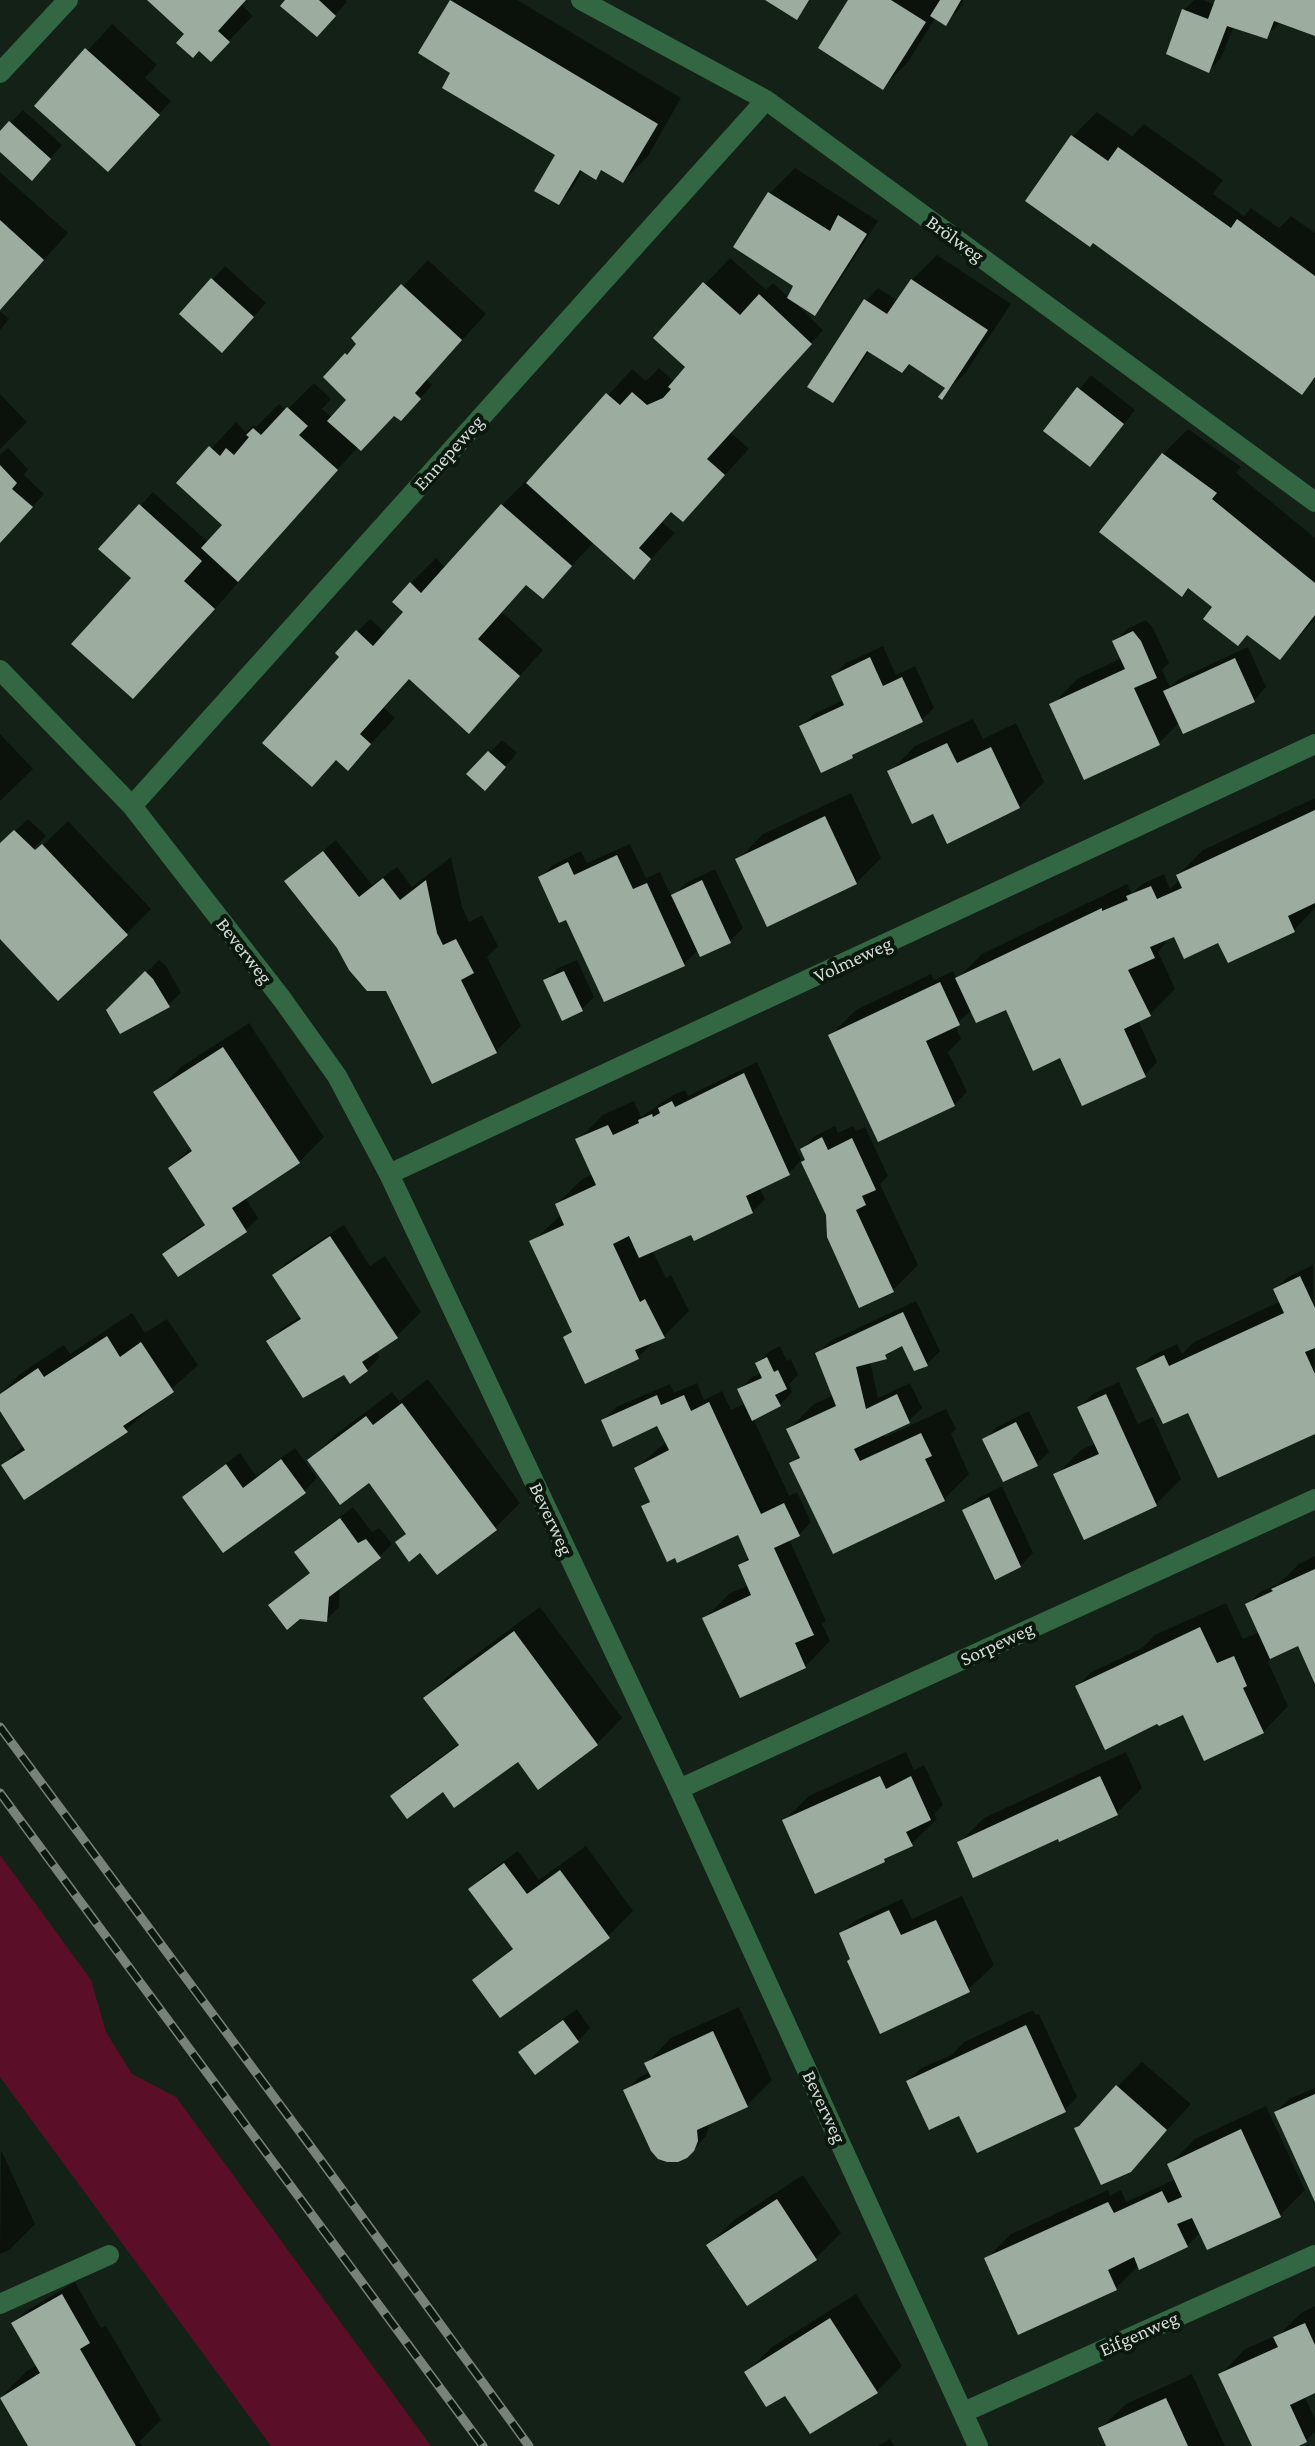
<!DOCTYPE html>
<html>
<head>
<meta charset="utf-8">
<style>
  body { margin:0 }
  canvas { display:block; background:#142117 }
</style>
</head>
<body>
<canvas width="1315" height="2446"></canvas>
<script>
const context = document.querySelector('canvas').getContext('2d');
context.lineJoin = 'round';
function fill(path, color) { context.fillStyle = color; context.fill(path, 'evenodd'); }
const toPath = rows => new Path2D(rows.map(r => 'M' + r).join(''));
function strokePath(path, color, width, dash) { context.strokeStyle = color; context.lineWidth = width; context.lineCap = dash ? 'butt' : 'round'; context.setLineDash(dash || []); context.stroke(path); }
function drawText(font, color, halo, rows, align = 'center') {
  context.font = font + ' "Crimson Pro",serif'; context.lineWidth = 8; context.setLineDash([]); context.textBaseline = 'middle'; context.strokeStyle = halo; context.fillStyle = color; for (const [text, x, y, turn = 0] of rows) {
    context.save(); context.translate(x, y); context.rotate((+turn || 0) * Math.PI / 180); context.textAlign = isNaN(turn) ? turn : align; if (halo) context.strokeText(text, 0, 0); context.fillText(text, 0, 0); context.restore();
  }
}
const green = toPath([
  [0,1855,91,1980,106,2032,132,2074,176,2097,431,2446,271,2446,0,2077]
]);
const shadow = toPath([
  [150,0,246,0,242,5,253,16,211,59,187,34],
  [288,0,345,0,347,2,329,22],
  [452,0,517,0,681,98,648,156,623,181,603,169,595,177,583,170,571,190,558,203,558,155],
  [850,0,964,0,958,11,945,23,936,17,908,62,883,87],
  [1194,0,1203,0,1215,5,1217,0,1315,0,1315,33,1282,21,1266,37,1234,26,1221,58,1209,71,1184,10],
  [112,24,157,65,145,78,171,101,120,157,37,106],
  [23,110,62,145,44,166,0,150,0,134],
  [1097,112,1132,136,1144,124,1223,180,1213,194,1244,216,1251,208,1279,228,1291,216,1315,233,1315,379,1302,392,1072,137],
  [795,168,878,221,827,300,814,313,795,301,794,302,823,330,730,432,749,449,683,520,673,510,662,522,675,533,633,578,594,542,543,596,528,583,502,612,543,650,499,699,410,678,384,708,395,718,348,768,342,657,357,632,370,619,387,634,406,612,411,583,436,558,446,568,502,505,527,480,529,482,632,369,646,381,659,368,675,382,688,367,656,337,730,258,766,290,773,283,789,298,794,287,770,193],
  [0,172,68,233,0,309],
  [937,255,1011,304,966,372,941,397,948,387,910,362,870,350,845,388,832,401,866,301,878,288,898,301,912,280],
  [428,260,486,314,426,379,432,385,413,406,394,413,359,446,236,580,239,582,158,672,133,578,101,549,153,492,209,543,225,525,179,483,236,422,246,432,253,425,256,427,279,404,286,411,314,383,331,399,322,409,333,418,349,399,326,377,358,343,354,338],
  [225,266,266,303,235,338,182,314],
  [0,311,9,319,0,330],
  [1091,375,1135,410,1102,452,1046,431],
  [0,394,27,422,0,449],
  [1188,429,1241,467,1236,473,1315,538,1315,619,1280,657,1215,607,1163,454],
  [8,448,28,469,24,475,44,494,0,541,0,455],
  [1146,620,1153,628,1169,663,1162,670,1170,687,1179,679,1248,647,1266,687,1254,700,1180,722,1159,743,1052,705,1077,679,1122,658,1114,642,1127,629],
  [883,646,896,675,915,666,934,708,921,720,858,750,852,756,802,726,814,714,843,700,833,676,846,663],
  [973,719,983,739,1016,723,1044,782,1019,807,934,812,890,772,915,746],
  [0,734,33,769,0,801],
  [502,740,517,753,497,776,469,774],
  [851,793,881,858,856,883,738,860,763,834],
  [1315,798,1315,908,1294,930,1219,940,1175,933,1164,939,1166,943,1158,952,1175,989,1150,1014,1138,1020,1157,1062,1145,1075,1061,1055,1007,1007,972,1010,955,1025,961,1039,948,1052,967,1092,954,1105,831,1035,856,1010,931,974,934,980,953,971,957,979,982,954,1127,884,1132,894,1142,884,1164,874,1170,889,1180,879,1178,875,1203,850],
  [28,819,46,836,33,849,36,852,68,821,151,909,126,934,0,936,0,845],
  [336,840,372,885,397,867,412,887,451,857,462,907,469,922,482,915,498,946,487,957,521,1026,496,1051,433,1081,387,989,338,945,287,881],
  [630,844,646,878,660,872,672,898,686,883,715,869,743,928,730,941,701,954,699,949,684,964,567,917,540,877,553,865,581,851,587,863],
  [159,960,166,966,181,993,168,1005,108,1010],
  [577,960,594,997,582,1009,546,981,558,968],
  [249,1023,324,1137,299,1162,245,1197,258,1218,245,1231,165,1254,178,1241,206,1223,170,1168,191,1147,156,1092,181,1067],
  [757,1062,801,1160,789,1173,759,1187,765,1199,752,1212,691,1232,652,1250,666,1278,671,1275,689,1311,664,1336,656,1340,638,1357,565,1338,573,1330,532,1242,562,1214,557,1204,582,1179,593,1174,578,1140,603,1115,634,1101,641,1117,673,1095,685,1090,688,1096],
  [835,1126,838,1133,853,1126,856,1131,865,1127,888,1176,880,1184,918,1265,893,1290,828,1215,802,1149,815,1136],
  [344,1225,370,1266,385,1256,421,1312,396,1337,375,1351,380,1357,367,1370,346,1375,269,1342,281,1329,301,1316,275,1275,287,1262],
  [1313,1265,1315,1431,1189,1411,1138,1368,1151,1356,1177,1344,1182,1354,1194,1342,1281,1301,1275,1289,1288,1277],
  [916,1301,940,1351,927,1364,903,1344,895,1348,886,1357,870,1361,878,1398,910,1383,922,1408,909,1421,883,1433,885,1437,946,1409,956,1429,951,1434,969,1474,944,1499,792,1463,801,1454,789,1429,814,1404,834,1395,817,1354,830,1341],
  [132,1313,145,1333,167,1319,198,1365,126,1430,3,1465,24,1445,0,1407,0,1394,20,1374,64,1345,70,1354],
  [780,1346,787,1361,791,1359,798,1375,789,1384,792,1392,780,1405,753,1418,789,1496,797,1492,811,1522,799,1535,789,1539,826,1621,822,1624,830,1641,805,1667,705,1618,730,1593,749,1585,740,1566,750,1556,739,1532,644,1506,651,1499,636,1468,667,1441,658,1423,604,1420,616,1407,670,1384,674,1393,697,1383,704,1400,722,1391,731,1410,746,1403,739,1390,752,1377,762,1373,757,1363,770,1351],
  [428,1379,520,1503,495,1528,421,1550,398,1542,408,1532,369,1480,309,1461,335,1435,392,1392,399,1401],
  [1119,1382,1138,1424,1153,1417,1181,1479,1156,1504,1056,1475,1081,1450,1096,1443,1080,1407,1093,1394],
  [1029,1411,1049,1452,1037,1464,985,1440,997,1427],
  [295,1448,317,1478,304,1491,185,1498,197,1485,240,1453,256,1476],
  [1002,1486,1033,1553,1020,1566,965,1510,978,1498],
  [353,1507,372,1532,379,1528,392,1544,379,1557,340,1586,339,1607,326,1620,271,1605,312,1571,297,1552,309,1540],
  [1315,1556,1315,1679,1299,1644,1270,1657,1268,1662,1288,1706,1263,1732,1078,1686,1090,1673,1142,1648,1155,1635,1226,1603,1243,1639,1260,1632,1248,1605,1260,1592,1280,1583,1299,1564],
  [540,1607,622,1718,597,1744,518,1759,393,1796,405,1783,460,1743,426,1698,451,1673],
  [906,1752,914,1770,924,1765,943,1805,934,1814,937,1819,911,1844,889,1855,883,1861,784,1821,809,1796],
  [1126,1752,1142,1788,1117,1813,1058,1836,959,1843,984,1818],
  [586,1846,633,1911,608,1936,474,1980,514,1947,471,1889,483,1876,518,1851,539,1880],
  [962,1896,994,1965,968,1990,852,1959,841,1934,854,1921,902,1899,912,1919],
  [739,2007,772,2080,747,2105,710,2123,706,2136,686,2157,626,2091,638,2078,650,2072,646,2064,671,2038],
  [577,2009,590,2028,578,2041,521,2052,533,2040],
  [1033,2010,1036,2015,1039,2014,1077,2097,1065,2110,960,2112,908,2081,921,2068,952,2055,964,2042],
  [1142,2062,1191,2104,1130,2170,1076,2128],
  [1315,2088,1315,2194,1276,2112,1289,2099],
  [1266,2106,1305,2190,1280,2215,1201,2232,1187,2246,1139,2265,1116,2288,986,2259,1011,2234,1108,2190,1110,2196,1121,2190,1126,2202,1176,2179,1170,2164,1195,2139],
  [1,2150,35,2224,9,2250,0,2254],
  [803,2175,841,2233,816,2258,709,2245,734,2220],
  [75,2282,101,2328,106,2326,161,2420,139,2442,142,2446,30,2446,2,2396,27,2371,37,2365,14,2324,26,2311],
  [856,2294,902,2366,877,2391,811,2431,786,2393,746,2373,772,2347],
  [1315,2306,1315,2390,1304,2395,1315,2419,1315,2432,1306,2440,1294,2446,1254,2446,1220,2375,1245,2349,1280,2334,1301,2313],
  [1192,2374,1225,2446,1109,2446,1100,2429,1126,2404],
  [890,2439,894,2446,878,2446]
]);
const building = toPath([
  [147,0,246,0,218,31,230,42,211,62,199,51,193,58,176,43,184,34],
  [285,0,319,0,336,16,317,37,280,6],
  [450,0,658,124,623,183,601,170,596,180,580,170,559,205,534,191,555,155,442,88,450,73,418,53],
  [765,0,809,0,797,20],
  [848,0,891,0,926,22,883,90,818,48],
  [940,0,961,0,946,26,930,16],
  [1215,0,1315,0,1315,36,1274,21,1267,39,1227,26,1209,73,1166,54,1182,9,1208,19],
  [85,48,160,115,108,172,34,106],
  [9,121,51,159,32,181,0,152,0,131],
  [1071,135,1108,161,1118,147,1231,228,1237,219,1315,276,1315,377,1302,395,1093,243,1090,247,1025,201],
  [768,192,830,231,838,215,867,234,815,316,787,298,793,286,733,247],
  [0,220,44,260,0,310],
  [211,278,254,317,222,353,179,314],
  [911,279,988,330,942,400,938,397,945,388,909,364,902,373,867,351,833,403,807,387,864,299,887,314],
  [703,282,740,315,759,294,812,344,707,459,725,475,683,522,671,512,639,548,651,559,634,580,526,483,606,393,620,405,632,392,647,405,663,398,671,389,668,387,685,367,653,338],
  [401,284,462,340,415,393,421,399,401,421,394,416,361,451,327,421,346,400,323,377,345,353,347,355,356,344,351,338],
  [1077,387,1124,424,1090,467,1043,431],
  [287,407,308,426,299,435,338,470,238,582,201,548,222,525,176,483,209,446,220,456,226,448,234,455,249,437,246,435,253,428,261,435],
  [1162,453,1217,493,1212,499,1315,583,1315,615,1280,660,1247,635,1238,646,1203,619,1212,607,1188,588,1182,597,1099,532],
  [0,465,17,483,12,489,33,507,0,543],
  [139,504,202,561,184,581,215,609,133,699,71,644,131,578,98,549],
  [501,504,572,566,543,599,526,585,478,639,520,676,469,734,409,679,360,734,371,744,348,771,336,760,312,787,262,743,339,657,335,653,356,630,373,646,403,612,392,602,410,582,421,593],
  [1133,631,1141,641,1157,678,1134,688,1160,745,1084,780,1049,704,1125,669,1112,641],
  [870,657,883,686,902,677,923,722,852,755,853,758,821,773,799,726,844,705,831,676],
  [1235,658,1255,702,1183,734,1163,691],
  [947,743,957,763,991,747,1020,808,947,844,933,814,912,824,887,771],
  [488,751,506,767,485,791,466,774],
  [1315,810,1315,903,1288,916,1295,932,1228,963,1218,943,1184,959,1174,937,1150,947,1155,958,1128,970,1151,1016,1124,1029,1146,1077,1082,1106,1060,1058,1033,1071,1006,1010,976,1023,955,978,1102,908,1102,911,1128,900,1126,896,1151,886,1157,899,1182,888,1176,875],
  [825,816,857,884,767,927,735,859],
  [14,830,35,850,42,844,128,935,58,1001,0,939,0,843],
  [323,851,359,897,383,878,400,900,426,880,437,933,443,945,456,939,474,973,461,980,497,1053,432,1084,386,991,367,991,349,970,337,948,284,881],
  [617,855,633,889,647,883,685,966,604,1002,566,920,559,923,538,877,568,862,574,875],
  [702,880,731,943,700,957,671,895],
  [145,971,153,979,170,1007,120,1034,106,1010],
  [564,971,583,1011,562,1021,543,980],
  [940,982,960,1025,926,1041,955,1106,878,1142,828,1035],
  [223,1047,300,1163,232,1208,247,1232,178,1277,162,1254,205,1225,168,1168,192,1151,153,1092],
  [744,1073,790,1175,746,1196,753,1213,694,1241,691,1235,639,1258,629,1236,613,1244,640,1302,645,1299,665,1338,635,1350,639,1359,585,1384,563,1337,572,1332,529,1241,564,1225,555,1204,596,1185,575,1139,608,1125,613,1135,639,1123,638,1120,652,1114,653,1117,660,1113,658,1108,672,1101,675,1107],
  [822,1137,828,1150,852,1138,876,1190,862,1196,866,1205,856,1210,894,1292,859,1308,827,1237,826,1215,801,1162,805,1160,800,1149],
  [330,1236,398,1338,362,1362,368,1371,350,1384,344,1375,303,1398,266,1341,301,1319,272,1275],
  [1300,1276,1315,1308,1315,1348,1305,1352,1315,1374,1315,1434,1218,1478,1188,1413,1163,1424,1136,1368,1164,1355,1169,1366,1284,1313,1273,1289],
  [903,1312,928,1366,914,1371,902,1346,885,1355,887,1359,856,1367,866,1409,897,1394,910,1423,854,1449,860,1461,921,1433,932,1456,925,1459,945,1501,833,1554,789,1463,800,1458,786,1429,836,1406,815,1353],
  [107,1336,120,1357,141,1342,174,1392,123,1426,128,1432,24,1500,1,1465,25,1450,0,1411,0,1394,38,1368,44,1377],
  [767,1357,774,1372,778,1370,787,1389,775,1395,781,1406,752,1421,737,1389,762,1378,755,1363],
  [1106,1394,1157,1506,1084,1540,1053,1474,1099,1454,1077,1407],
  [657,1395,661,1405,684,1395,691,1411,709,1402,761,1514,784,1503,800,1536,774,1548,814,1635,795,1643,806,1668,740,1698,702,1618,751,1595,738,1565,749,1560,738,1535,677,1563,675,1558,667,1562,641,1506,650,1502,634,1468,669,1450,657,1426,613,1447,601,1420],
  [402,1403,497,1530,437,1575,420,1553,409,1562,395,1542,406,1534,369,1483,340,1505,307,1460,366,1416,373,1425],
  [1016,1422,1038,1466,1003,1482,982,1439],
  [281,1459,306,1493,223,1553,182,1497,226,1464,243,1488],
  [989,1497,1021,1567,995,1580,962,1510],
  [340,1518,358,1543,366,1539,381,1558,329,1597,327,1622,300,1619,287,1630,268,1605,310,1573,294,1552],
  [1315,1569,1315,1684,1298,1646,1270,1659,1245,1604,1273,1591,1271,1589],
  [1200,1627,1217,1663,1234,1656,1247,1686,1243,1688,1264,1733,1204,1761,1183,1715,1159,1726,1157,1724,1105,1750,1075,1686],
  [514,1631,598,1745,538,1790,518,1762,454,1808,443,1792,407,1819,390,1796,459,1745,423,1698],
  [880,1776,886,1789,911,1776,931,1820,906,1832,913,1846,884,1859,885,1862,815,1894,782,1820],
  [1100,1776,1118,1815,1059,1842,1058,1839,973,1878,957,1842],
  [504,1863,527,1894,560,1870,610,1938,500,2018,472,1980,513,1949,468,1889],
  [889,1910,901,1935,936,1920,970,1992,880,2034,847,1961,850,1959,839,1933],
  [563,2020,579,2042,535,2075,518,2052],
  [1026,2025,1066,2112,977,2153,959,2116,929,2130,906,2081],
  [713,2031,748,2107,697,2130,698,2141,694,2151,687,2158,678,2162,667,2162,658,2159,651,2151,623,2090,651,2077,644,2063],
  [1116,2085,1167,2130,1131,2172,1101,2185,1074,2128,1079,2126],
  [1315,2094,1315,2202,1274,2112],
  [1241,2129,1281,2217,1207,2250,1192,2218,1177,2224,1188,2247,1139,2270,1134,2257,1108,2270,1117,2290,1018,2335,984,2258,1108,2202,1114,2213,1162,2191,1168,2203,1182,2197,1167,2164],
  [777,2199,817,2260,747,2306,706,2245],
  [62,2294,90,2343,80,2349,136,2446,28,2446,0,2398,40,2373,11,2323],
  [830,2318,878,2393,810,2434,785,2396,766,2407,744,2372],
  [1305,2323,1315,2345,1315,2393,1290,2405,1307,2442,1299,2446,1252,2446,1218,2374,1278,2347,1273,2337],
  [1166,2398,1188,2446,1106,2446,1098,2428]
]);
const minor = toPath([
  [581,0,766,100,1315,502],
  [0,73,68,0],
  [0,670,132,806,282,999,337,1076,389,1174,679,1789,978,2446],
  [132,806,766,100],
  [389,1174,1315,744],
  [679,1789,1315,1499],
  [0,2304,109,2255],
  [964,2412,1315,2255]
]);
const rail = toPath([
  [0,1727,314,2151,529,2446],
  [0,1793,483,2446]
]);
const streetNames = [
  ["Brölweg",955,239,36],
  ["Ennepeweg",449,453,-48],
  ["Beverweg",244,951,52],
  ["Volmeweg",853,960,-25],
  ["Beverweg",551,1519,65],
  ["Sorpeweg",997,1644,-25],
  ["Beverweg",824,2107,65],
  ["Eifgenweg",1139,2334,-24]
];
fill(green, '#5b0e27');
fill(shadow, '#0007');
fill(building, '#9cada0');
strokePath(minor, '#336743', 20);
strokePath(rail, '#778279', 9);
strokePath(rail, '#0b180e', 6, [18]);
drawText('20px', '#d4dcd5', '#0b180e', streetNames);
</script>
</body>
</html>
